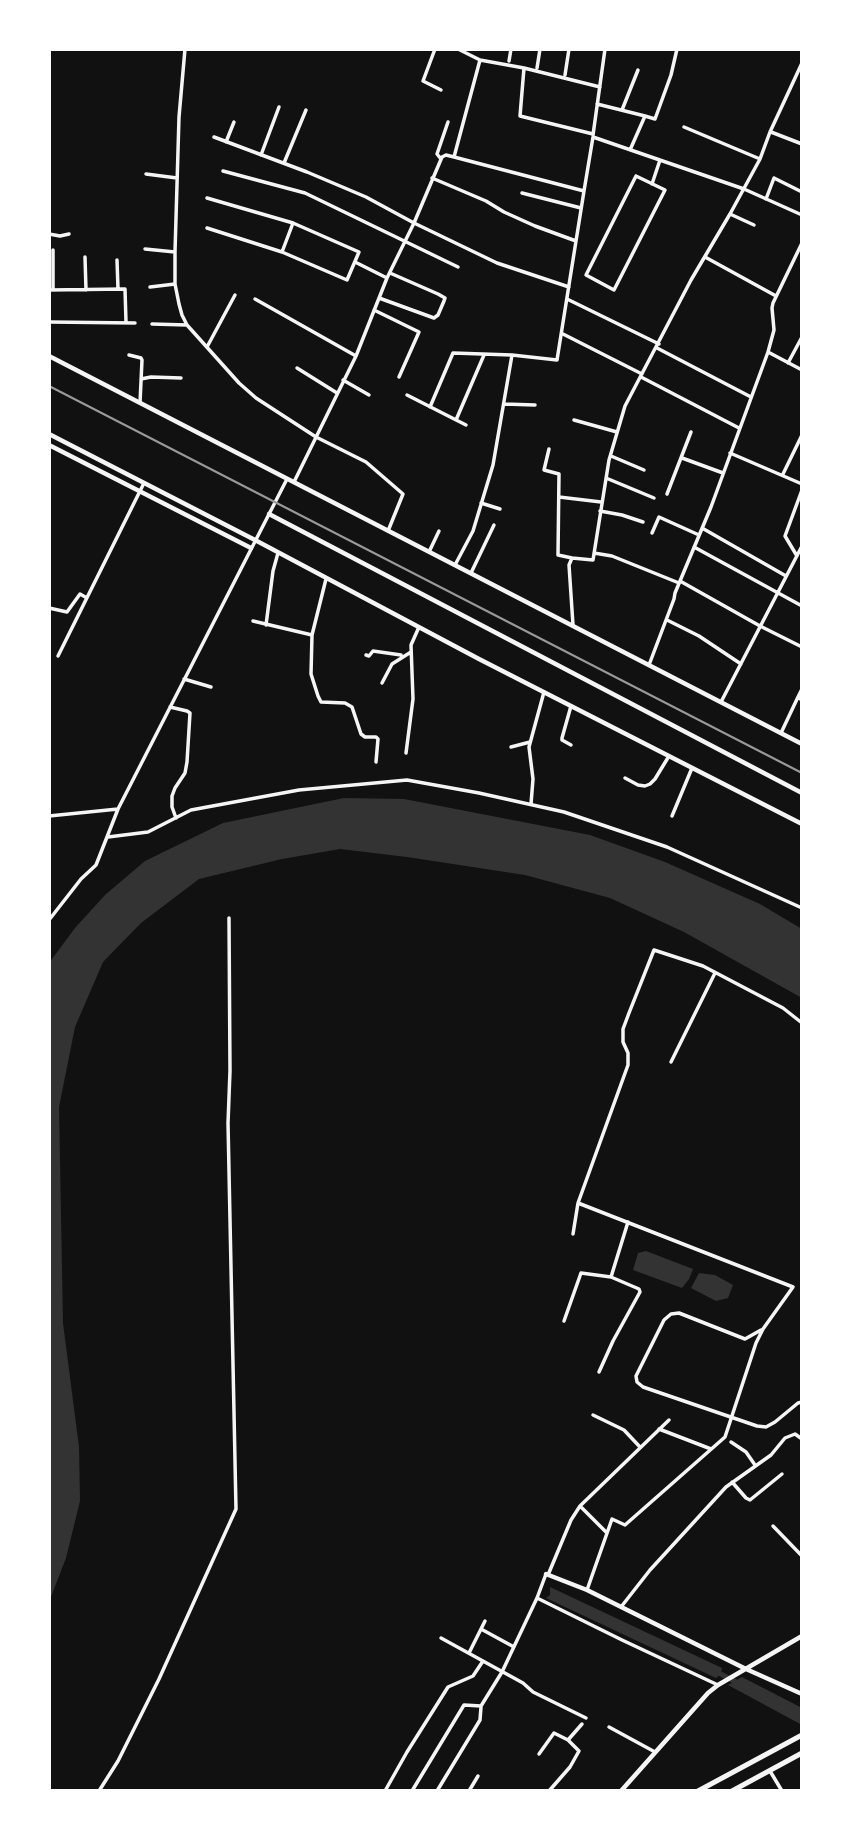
<!DOCTYPE html>
<html>
<head>
<meta charset="utf-8">
<style>
  body { margin:0 }
  #map { position:relative; width:851px; height:1840px; overflow:hidden; background:#111; font-family:Merriweather,serif }
  canvas { display:block }
  .frame { position:absolute; inset:0; border:51px solid #fff; pointer-events:none }
</style>
</head>
<body>
<div id="map">
<canvas width="851" height="1840"></canvas>
<div class="frame"></div>
</div>
<script>
const context = document.querySelector('canvas').getContext('2d');
context.lineJoin = 'round';
function fill(path, color) { context.fillStyle = color; context.fill(path, 'evenodd'); }
const toPath = rows => new Path2D(rows.map(r => 'M' + r).join(''));
function strokePath(path, color, width, dash) { context.strokeStyle = color; context.lineWidth = width; context.lineCap = dash ? 'butt' : 'round'; context.setLineDash(dash || []); context.stroke(path); }
const water = toPath([
  [344,798,404,799,590,835,665,862,760,904,802,929,802,998,684,932,610,898,525,875,407,857,340,849,282,859,199,879,141,923,103,962,75,1027,59,1107,63,1323,79,1447,80,1501,66,1558,49,1602,49,963,75,928,105,895,145,861,223,823],
  [646,1251,693,1269,689,1279,682,1288,633,1270,638,1253],
  [699,1273,715,1275,733,1285,728,1298,716,1301,691,1288],
  [550,1587,722,1668,721,1674,716,1678,546,1598,550,1595],
  [742,1677,802,1708,802,1725,728,1685]
]);
const canal = toPath([
  [717,1672,740,1684]
]);
const minor = toPath([
  [185,49,179,117,175,252,175,284,179,304,182,315,187,325,239,383,256,398,316,437,366,462,403,494,388,531],
  [435,49,423,81,441,90],
  [458,49,480,60,524,68,600,87],
  [509,61,511,49],
  [524,68,520,116,593,134],
  [537,68,540,49],
  [565,75,569,49],
  [597,104,645,116],
  [622,110,638,70],
  [684,127,760,159],
  [771,132,802,144],
  [593,135,605,49],
  [214,137,307,172,366,197,414,223,497,263,569,287],
  [226,142,234,122],
  [630,150,645,116,655,119,671,75,677,49],
  [261,155,279,107],
  [454,157,480,60],
  [441,159,437,154,448,122],
  [284,163,306,110],
  [223,171,305,193,458,267],
  [146,174,177,178],
  [636,176,665,190,614,290,586,275,636,176],
  [432,178,486,201,504,212,535,226,576,241],
  [652,184,660,160],
  [522,193,581,208],
  [207,198,293,223,359,252,347,280,282,252,207,228],
  [766,199,774,178,802,192],
  [730,214,754,225],
  [49,234,60,236,69,234],
  [145,249,175,252],
  [53,250,53,290],
  [282,252,293,223],
  [85,257,86,290],
  [705,257,776,296],
  [117,260,118,289],
  [355,262,387,278],
  [150,287,175,284],
  [49,290,125,289,126,322],
  [379,298,434,318,438,315,444,301,445,298,438,294,390,273],
  [255,299,356,356],
  [567,299,659,344],
  [374,310,419,332,399,377],
  [49,322,135,323],
  [152,324,187,325],
  [563,334,642,374],
  [207,347,235,295],
  [657,348,751,397],
  [768,352,774,330,772,308,773,303,802,243],
  [129,355,141,358,142,360,140,403],
  [788,363,802,337],
  [297,368,337,393],
  [641,377,739,428],
  [141,379,151,377,181,378],
  [343,380,369,395],
  [407,395,466,425],
  [504,404,535,405],
  [430,407,453,353,512,355],
  [456,420,484,355],
  [574,420,617,432],
  [549,449,544,470,559,474,558,555,572,558],
  [730,453,802,484],
  [611,456,644,470],
  [682,458,723,473],
  [783,474,802,435],
  [606,478,654,498],
  [294,482,356,356,387,278,414,223,442,157,446,155,454,157,584,191,593,137,744,189,802,215],
  [667,494,691,432],
  [559,497,601,502],
  [481,503,500,509],
  [600,511,622,515,643,522],
  [702,528,786,576],
  [652,533,659,517,699,535],
  [694,547,802,606],
  [429,552,439,531],
  [594,553,612,556,679,583],
  [797,556,785,536,802,490],
  [455,565,473,531,493,465,512,355,557,360,584,191],
  [471,573,494,525],
  [326,579,312,635,311,674,318,696,321,702,345,703,352,707,361,734,365,737,376,737,378,739,376,762],
  [680,581,760,626,802,647],
  [49,608,67,612,80,594,87,598],
  [667,620,699,636,741,664],
  [253,621,312,635],
  [266,625,273,571,278,553],
  [573,625,569,565,572,558,593,560,609,460,625,406,691,280,730,214,760,159,770,132,802,63],
  [366,655,369,656,373,651,401,655],
  [58,656,144,483],
  [649,665,674,599,675,593,711,507,768,352,802,370],
  [184,679,211,687],
  [382,683,392,664,411,652],
  [802,689,798,697,802,700],
  [721,702,802,546],
  [571,706,562,738,562,740,571,745],
  [170,707,187,711,190,713,187,762,185,773,175,788,172,796,172,807,176,818],
  [781,733,798,697],
  [511,747,530,742],
  [406,753,413,699,411,645,419,627],
  [625,778,638,785,645,786,650,784,655,779,669,756],
  [531,804,533,779,529,747,544,692],
  [49,816,118,809],
  [672,816,692,768],
  [108,837,148,832,191,810,299,790,407,780,479,793,564,812,667,847,802,908],
  [49,920,81,879,96,865,118,809,287,479],
  [671,1062,715,973],
  [573,1234,578,1203],
  [564,1321,581,1273,611,1277],
  [761,1330,745,1339,679,1313,671,1314,664,1320,636,1376,637,1382,643,1387,757,1426,766,1427,775,1422,798,1403,802,1402],
  [599,1372,613,1341,640,1292,639,1289,611,1277,628,1222],
  [593,1415,624,1430,640,1447],
  [659,1429,711,1449],
  [731,1442,746,1452,755,1465],
  [732,1482,746,1498,750,1500,782,1474],
  [580,1506,607,1533],
  [773,1526,802,1556],
  [548,1575,571,1520,580,1506,669,1420],
  [587,1590,612,1519,625,1525,725,1437,756,1343,763,1329,793,1287,578,1203,628,1065,628,1053,623,1042,623,1029,629,1013,654,950,703,966,783,1008,802,1023],
  [802,1594,802,1596],
  [537,1598,622,1640,718,1685],
  [621,1607,650,1570,726,1487,771,1455,785,1438,795,1434,802,1439],
  [481,1629,514,1647],
  [441,1638,523,1683,533,1692,586,1718],
  [469,1653,485,1621],
  [609,1727,655,1752],
  [539,1754,554,1733,568,1740],
  [770,1771,782,1791],
  [99,1791,118,1761,159,1679,236,1509,228,1123,230,1071,229,918],
  [385,1791,407,1752,448,1687,473,1676,483,1661],
  [412,1791,464,1705,481,1706,502,1672,537,1598,546,1574],
  [437,1791,480,1720,481,1707],
  [469,1791,478,1776],
  [549,1791,570,1767,579,1751,568,1740,582,1724]
]);
const tertiary = toPath([
  [49,445,251,548],
  [269,514,802,793],
  [546,1574,587,1590,746,1669,802,1694],
  [621,1791,708,1693,718,1685,802,1636]
]);
const secondary = toPath([
  [49,356,802,744],
  [49,434,255,540,479,659,802,824]
]);
const primary = toPath([
  [698,1791,802,1735],
  [732,1791,802,1753]
]);
const rail = toPath([
  [49,386,802,773]
]);
fill(water, '#333');
strokePath(canal, '#333', 5);
strokePath(minor, '#f5f5f5', 3.5);
strokePath(tertiary, '#f5f5f5', 4.5);
strokePath(secondary, '#f5f5f5', 4.5);
strokePath(primary, '#f5f5f5', 5);
strokePath(rail, '#9a9a9a', 2);
</script>
</body>
</html>
